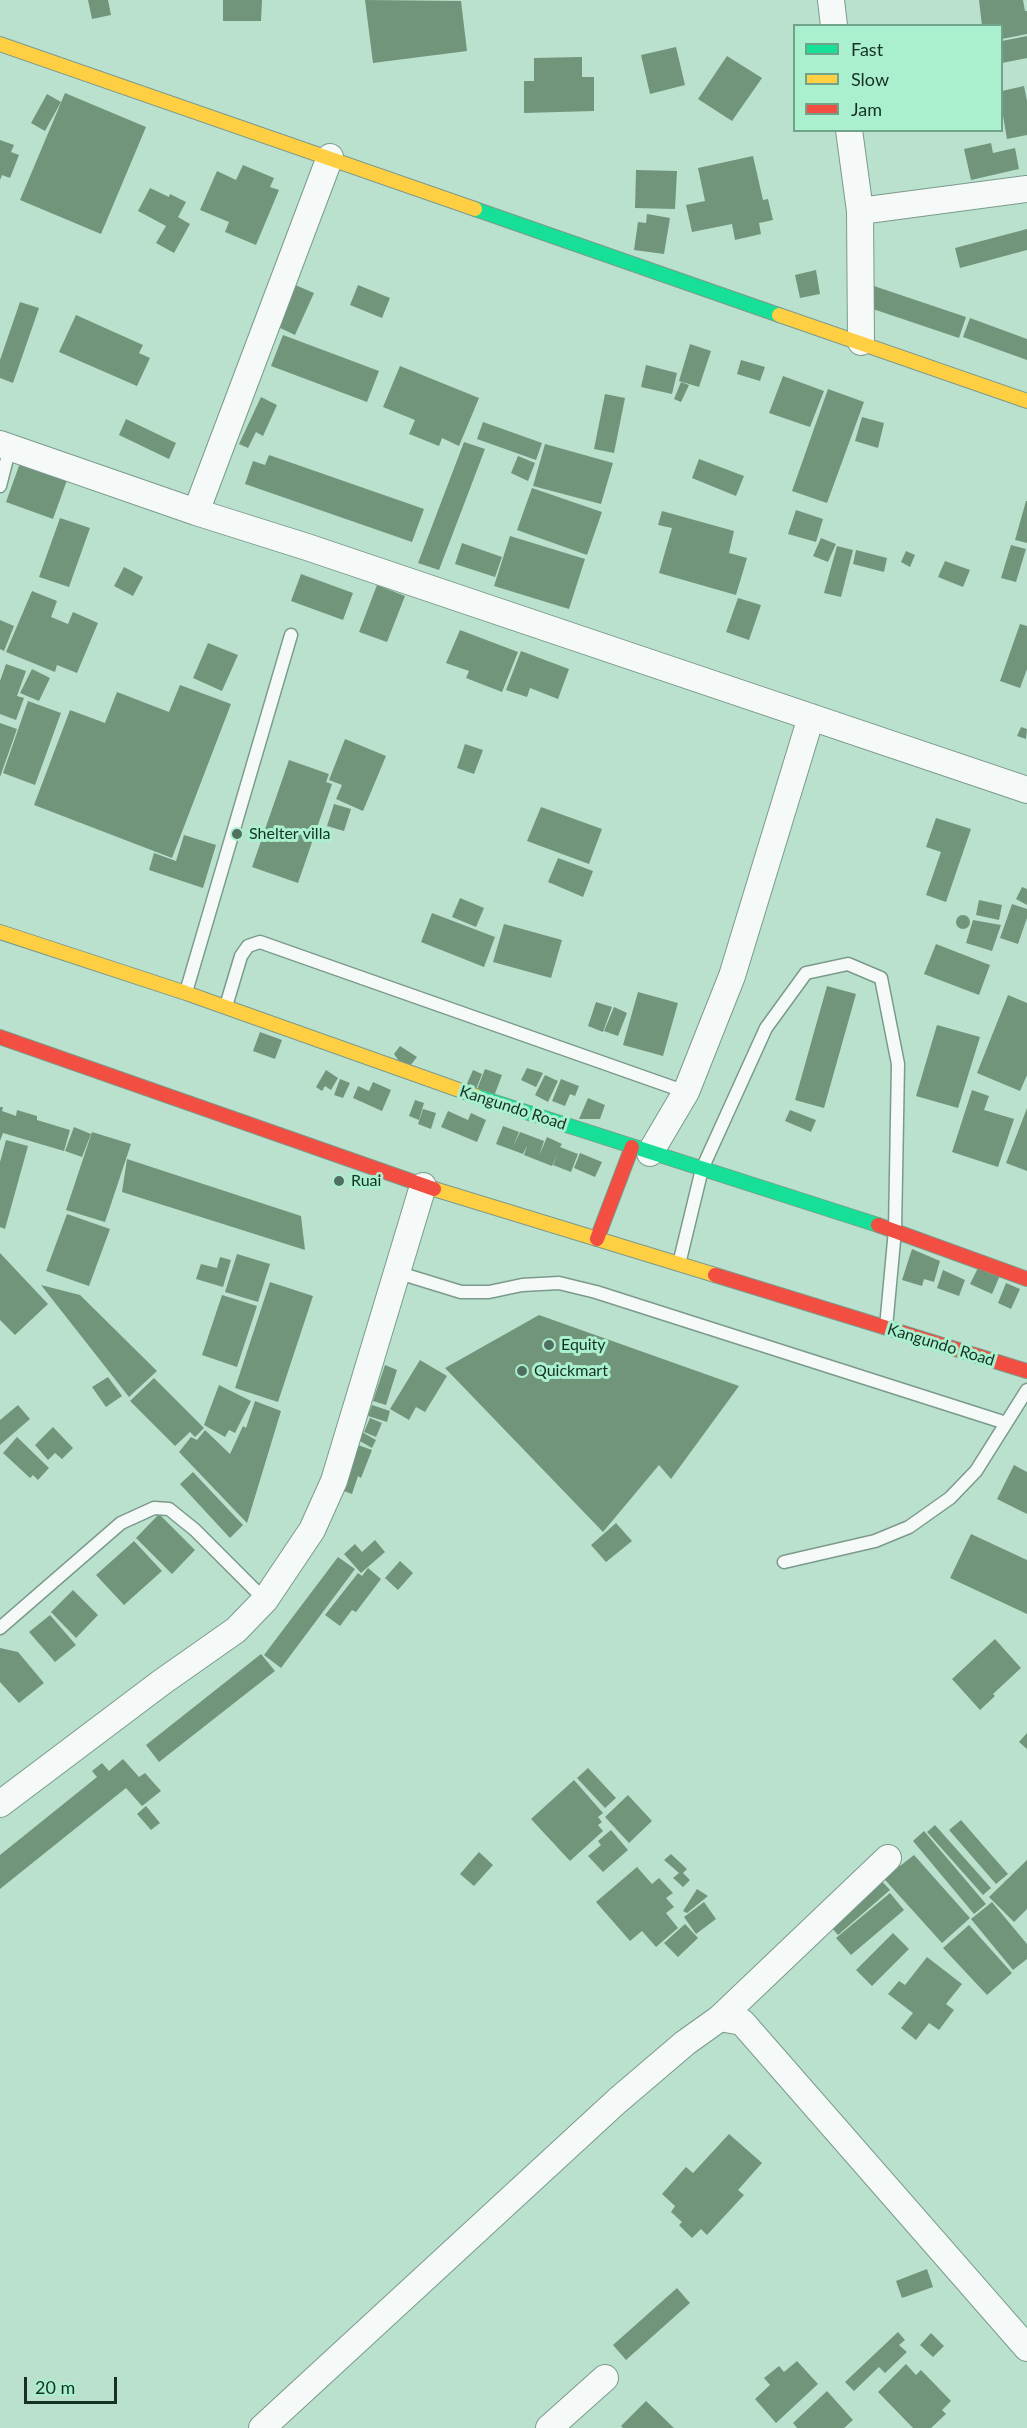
<!DOCTYPE html>
<html>
<head>
<meta charset="utf-8">
<style>
  body { margin:0 }
  #map { position:relative; width:1027px; height:2428px; overflow:hidden; background:#bae1ce; font-family:Lato,sans-serif }
  canvas { display:block }
  .legend { position:absolute; left:793px; top:24px; width:210px; height:108px; box-sizing:border-box; background:#abf0ce; border:2px solid #6fa48a; margin:0; padding:8px 10px; list-style:none; font-size:18px; color:#153124 }
  .legend li { display:flex; align-items:center; gap:12px; height:30px }
  .legend b { width:30px; border:2px solid #6fa48a }
  .scale { position:absolute; left:24px; top:2377px; width:93px; height:27px; box-sizing:border-box; border:3px solid #153124; border-top:0; padding-left:8px; font-size:18px; line-height:21px; white-space:nowrap; color:#153124; -webkit-text-stroke:4px #abf0ce; paint-order:stroke }
</style>
</head>
<body>
<div id="map">
<canvas width="1027" height="2428"></canvas>
<ul class="legend">
<li><b style="height:8px;background:#16e098"></b>Fast</li>
<li><b style="height:8px;background:#ffcf43"></b>Slow</li>
<li><b style="height:8px;background:#f24e42"></b>Jam</li>
</ul>
<div class="scale">20 m</div>
</div>
<script>
const context = document.querySelector('canvas').getContext('2d');
context.lineJoin = 'round';
function fill(path, color) { context.fillStyle = color; context.fill(path, 'evenodd'); }
const toPath = rows => new Path2D(rows.map(r => 'M' + r).join(''));
function strokePath(path, color, width, dash) { context.strokeStyle = color; context.lineWidth = width; context.lineCap = dash ? 'butt' : 'round'; context.setLineDash(dash || []); context.stroke(path); }
function drawText(font, color, halo, rows, align = 'center') {
  context.font = font + ' Lato,sans-serif'; context.lineWidth = 6; context.setLineDash([]); context.textBaseline = 'middle'; context.strokeStyle = halo; context.fillStyle = color; for (const [text, x, y, turn = 0] of rows) {
    context.save(); context.translate(x, y); context.rotate((+turn || 0) * Math.PI / 180); context.textAlign = isNaN(turn) ? turn : align; if (halo) context.strokeText(text, 0, 0); context.fillText(text, 0, 0); context.restore();
  }
}
const building = toPath([
  [88,0,108,0,111,15,92,19],
  [223,0,262,0,261,21,223,21],
  [365,0,461,1,467,51,373,63],
  [979,0,1023,0,1025,11,1027,11,1027,34,1002,39,1002,26,982,26],
  [1027,36,1027,58,1002,63,1002,41],
  [676,47,685,85,650,94,641,55],
  [727,56,762,78,732,121,698,99],
  [582,57,582,77,594,77,594,111,524,113,524,81,534,81,534,58],
  [1024,86,1027,101,1027,135,1007,139,1002,110,1002,91],
  [65,93,146,127,101,234,20,200],
  [47,94,61,102,45,131,31,123],
  [0,140,14,145,11,152,19,155,10,178,2,175,0,180],
  [991,143,993,153,1015,148,1019,169,971,180,964,149],
  [753,156,763,200,768,199,773,220,759,223,761,234,735,240,732,224,692,232,686,205,705,201,698,168],
  [243,165,274,178,270,187,279,190,256,245,225,232,229,222,200,210,217,171,236,180],
  [636,170,677,171,675,209,635,208],
  [150,188,169,197,170,194,186,202,178,217,190,224,174,253,156,243,166,226,138,211],
  [647,214,670,218,664,254,634,250,638,222,646,223],
  [1027,229,1027,250,960,268,955,248],
  [816,270,820,294,800,298,795,275],
  [293,284,314,293,295,335,274,325],
  [868,284,966,317,959,338,861,305],
  [358,285,390,298,382,318,350,305],
  [20,302,39,308,13,383,0,378,0,360],
  [76,315,143,345,139,353,150,358,137,386,59,352],
  [970,318,1027,339,1027,360,963,337],
  [283,335,379,371,367,402,271,366],
  [690,344,711,351,699,387,679,381],
  [741,360,765,367,760,381,737,374],
  [646,365,677,373,672,394,641,387],
  [400,366,479,398,459,446,442,438,439,446,409,434,415,420,383,407],
  [783,376,824,391,810,427,769,413],
  [681,382,689,385,681,402,674,399],
  [828,389,864,402,827,503,792,491],
  [605,394,625,398,614,453,594,449],
  [261,397,277,405,263,436,256,432,248,448,239,444],
  [862,417,884,423,878,448,855,441],
  [126,419,176,443,169,459,119,435],
  [483,422,542,443,536,460,477,439],
  [464,442,485,449,439,570,418,563],
  [545,444,613,463,601,504,533,486],
  [269,455,424,509,412,542,245,484,253,461,265,465],
  [518,456,535,463,528,481,511,473],
  [699,459,744,476,736,496,692,478],
  [20,463,67,480,53,519,6,502],
  [532,488,602,512,587,555,517,530],
  [1026,501,1027,501,1027,543,1015,540],
  [796,510,823,519,816,542,788,534],
  [662,511,734,531,729,553,747,558,736,595,659,573,672,528,658,525],
  [60,518,90,528,69,587,39,577],
  [510,536,585,559,569,609,494,586],
  [821,538,836,544,828,562,813,556],
  [462,543,502,557,495,577,455,564],
  [1011,545,1026,549,1016,582,1001,578],
  [837,546,853,550,841,597,824,593],
  [856,550,887,558,884,572,853,564],
  [906,551,915,555,910,567,901,562],
  [945,561,970,570,963,587,938,577],
  [124,567,143,577,133,596,114,586],
  [301,574,353,593,343,620,291,601],
  [377,585,405,596,387,642,359,632],
  [32,591,57,601,51,617,68,624,73,612,98,623,77,673,57,665,55,672,6,652],
  [738,598,761,605,749,640,726,632],
  [0,620,14,626,4,651,0,649],
  [1020,624,1027,626,1027,669,1020,688,1000,681],
  [460,630,518,652,502,692,466,678,469,671,446,663],
  [208,643,238,655,222,691,193,678],
  [521,651,569,669,558,699,530,688,527,697,506,690],
  [6,664,26,671,17,696,24,698,16,720,0,714,0,681],
  [32,669,50,678,39,701,20,693],
  [180,685,231,704,172,858,34,805,70,710,105,723,117,692,169,712],
  [28,701,61,713,35,785,3,773],
  [0,723,17,729,0,777],
  [1021,727,1027,729,1026,739,1017,736],
  [345,739,386,756,363,811,336,799,342,785,329,780],
  [465,744,483,750,474,774,457,768],
  [289,760,329,774,326,782,332,784,298,883,252,867],
  [334,804,351,809,344,831,327,826],
  [541,807,602,829,589,864,527,841],
  [936,818,971,829,946,902,926,895,941,852,926,847],
  [184,835,216,845,203,888,149,870,154,853,176,861],
  [558,858,593,871,583,897,548,882],
  [1022,887,1027,889,1027,905,1016,899],
  [460,898,484,908,476,927,452,917],
  [979,900,1002,905,999,920,976,915],
  [1012,904,1027,909,1027,918,1018,944,1000,938],
  [432,913,495,937,484,967,421,942],
  '956 922a7 7 0 1 1 14 0a7 7 0 1 1-14 0Z',
  [973,920,1001,925,992,951,966,943],
  [504,924,562,940,551,978,493,962],
  [936,944,990,965,979,995,924,974],
  [827,986,856,994,824,1108,795,1100],
  [638,992,678,1003,663,1056,623,1045],
  [1008,995,1027,1003,1027,1075,1020,1091,977,1073],
  [596,1002,612,1007,603,1032,588,1026],
  [614,1007,627,1013,618,1036,604,1031],
  [937,1025,980,1037,958,1108,916,1096],
  [260,1032,282,1040,275,1059,253,1051],
  [400,1046,417,1057,406,1071,394,1054],
  [527,1068,543,1073,536,1087,521,1080],
  [485,1069,502,1075,493,1099,476,1092],
  [326,1070,338,1078,331,1090,325,1086,322,1091,316,1087],
  [473,1070,482,1074,475,1092,465,1088],
  [545,1075,558,1081,548,1102,535,1095],
  [340,1079,350,1083,343,1098,334,1095],
  [561,1079,579,1086,575,1096,570,1094,565,1106,552,1101],
  [373,1082,391,1090,382,1111,353,1098,358,1086,369,1091],
  [972,1090,989,1096,984,1110,1014,1119,998,1167,952,1152],
  [588,1098,605,1105,600,1119,579,1119],
  [415,1100,424,1103,419,1120,409,1116],
  [0,1107,3,1107,2,1111,16,1116,17,1110,37,1116,37,1120,70,1130,64,1151,3,1133,0,1141],
  [1027,1108,1027,1171,1006,1163],
  [423,1109,436,1113,431,1129,418,1124],
  [790,1110,816,1120,811,1132,785,1121],
  [448,1111,468,1120,471,1113,486,1120,477,1142,441,1127],
  [503,1126,519,1132,513,1147,520,1132,544,1141,539,1156,547,1137,562,1144,560,1147,578,1154,571,1172,553,1165,558,1153,552,1166,524,1155,527,1146,523,1154,496,1144],
  [74,1127,91,1134,82,1157,65,1151],
  [92,1132,131,1144,105,1222,66,1210],
  [6,1140,28,1146,5,1229,0,1227,0,1162],
  [580,1153,602,1162,595,1177,574,1168],
  [127,1159,301,1216,305,1250,122,1192],
  [67,1214,110,1229,89,1286,46,1271],
  [912,1249,940,1261,934,1282,924,1279,922,1286,902,1280],
  [0,1253,48,1304,15,1335,0,1320],
  [237,1254,270,1264,258,1302,225,1292],
  [220,1257,231,1260,223,1287,196,1279,201,1264,217,1268],
  [980,1264,1001,1273,992,1294,970,1284],
  [943,1270,965,1280,959,1296,937,1288],
  [270,1282,313,1296,278,1402,235,1388],
  [1006,1283,1020,1289,1011,1309,998,1303],
  [41,1285,80,1295,157,1371,129,1397],
  [222,1295,257,1306,237,1367,202,1355],
  [539,1315,739,1386,671,1479,659,1465,603,1532,445,1368],
  [420,1360,447,1376,425,1412,416,1407,409,1420,390,1409],
  [385,1365,397,1370,386,1405,373,1401],
  [108,1377,122,1396,106,1407,92,1387],
  [154,1378,204,1428,195,1437,190,1432,175,1446,130,1401],
  [219,1385,251,1401,235,1433,229,1430,225,1437,204,1425],
  [255,1401,281,1411,247,1523,179,1452,191,1437,197,1440,205,1430,230,1454,243,1426,246,1428],
  [18,1405,30,1419,0,1445,0,1420],
  [372,1405,390,1411,387,1422,368,1416],
  [370,1418,382,1423,376,1437,364,1432],
  [53,1427,73,1448,62,1459,55,1453,48,1460,35,1445],
  [362,1432,376,1440,372,1448,358,1440],
  [17,1437,49,1468,38,1480,33,1475,30,1478,3,1453],
  [358,1445,372,1450,361,1478,358,1476,352,1494,341,1490],
  [1014,1465,1027,1472,1027,1514,997,1499],
  [193,1472,243,1525,230,1538,180,1484],
  [159,1514,195,1550,172,1574,136,1538],
  [616,1523,632,1541,606,1562,591,1545],
  [971,1534,1027,1560,1027,1614,950,1578],
  [375,1540,385,1552,361,1573,344,1554,355,1544,362,1552],
  [134,1541,162,1571,124,1605,96,1575],
  [338,1557,355,1569,281,1668,264,1655],
  [400,1561,413,1573,398,1590,385,1578],
  [368,1568,381,1579,356,1612,352,1610,340,1626,325,1615,358,1573,362,1576],
  [73,1590,98,1615,76,1638,51,1612],
  [50,1615,76,1645,55,1662,29,1632],
  [995,1639,1021,1668,993,1694,995,1696,980,1710,952,1679],
  [0,1648,18,1652,44,1683,19,1703,0,1682],
  [261,1654,275,1671,159,1762,146,1745],
  [1027,1733,1027,1749,1019,1742],
  [123,1759,139,1777,145,1773,161,1791,142,1806,126,1788,0,1889,0,1855,97,1777,92,1771,102,1763,109,1771],
  [588,1768,616,1798,605,1808,577,1778],
  [574,1780,603,1813,598,1817,602,1822,598,1825,603,1831,570,1861,531,1819],
  [628,1795,652,1821,629,1843,605,1817],
  [146,1806,160,1823,151,1830,137,1814],
  [961,1820,1008,1874,996,1884,949,1830],
  [935,1825,991,1888,983,1895,927,1832],
  [611,1830,628,1850,603,1872,588,1856,601,1845,598,1841],
  [924,1831,986,1904,974,1914,913,1841],
  [479,1852,493,1865,474,1886,460,1874],
  [671,1854,687,1869,683,1873,690,1880,683,1887,673,1878,679,1873,664,1860],
  [914,1855,970,1918,942,1943,878,1872,893,1858,900,1866],
  [1027,1860,1027,1909,1014,1922,989,1897],
  [637,1867,652,1884,659,1878,673,1893,666,1898,674,1907,666,1913,678,1928,656,1947,642,1931,630,1941,596,1902],
  [876,1875,890,1890,838,1935,825,1920],
  [697,1889,708,1896,687,1913,683,1911],
  [890,1893,904,1910,851,1955,836,1938],
  [704,1902,716,1919,696,1934,684,1917],
  [992,1902,1027,1944,1027,1959,1013,1970,971,1919],
  [685,1924,698,1938,678,1957,664,1943],
  [969,1925,1012,1973,987,1995,943,1948],
  [893,1933,909,1949,872,1986,856,1970],
  [927,1957,962,1984,946,2004,954,2010,939,2030,929,2023,916,2040,901,2028,913,2013,888,1994,899,1981,905,1985],
  [729,2134,762,2163,738,2190,744,2195,707,2235,701,2229,692,2238,679,2225,682,2222,671,2212,675,2206,662,2194,686,2167,693,2173],
  [927,2269,933,2287,902,2298,896,2281],
  [677,2288,690,2303,626,2360,613,2345],
  [898,2332,905,2340,899,2345,907,2352,885,2373,879,2367,854,2391,845,2382],
  [931,2333,944,2346,933,2357,920,2345],
  [797,2361,818,2384,776,2423,755,2399,770,2385,764,2378,779,2366,784,2372],
  [906,2364,916,2375,921,2370,951,2401,942,2410,946,2414,931,2428,913,2428,878,2392],
  [827,2391,853,2420,844,2428,797,2428,793,2423],
  [646,2401,674,2428,623,2428,621,2426]
]);
const lane = toPath([
  [0,486,10,447],
  [186,992,291,635],
  [226,1006,241,956,248,946,260,942,686,1092],
  [679,1264,702,1169,766,1028,806,973,848,964,881,978,898,1064,895,1230,886,1327],
  [396,1272,461,1292,489,1292,522,1285,559,1283,596,1292,1006,1423],
  [784,1562,875,1541,909,1527,950,1498,976,1471,1027,1390],
  [0,1628,121,1523,154,1508,169,1509,195,1530,265,1600]
]);
const street = toPath([
  [831,0,834,26],
  [849,130,860,211,861,342],
  [860,211,1027,189],
  [0,444,196,512,307,547,1027,790],
  [196,512,330,157],
  [650,1153,686,1092,732,976,811,717],
  [0,1804,162,1682,236,1630,265,1600,312,1530,334,1481,423,1186],
  [720,2018,888,1858],
  [262,2428,617,2101,685,2043,720,2018,742,2022,1027,2348],
  [549,2428,605,2378]
]);
const fast = toPath([
  [475,209,779,315],
  [476,1096,878,1225]
]);
const slow = toPath([
  [0,44,475,209],
  [779,315,1027,401],
  [0,932,186,993,476,1096],
  [434,1189,715,1275]
]);
const jam = toPath([
  [0,1037,434,1189],
  [878,1225,1027,1279],
  [597,1239,632,1147],
  [715,1275,1027,1371]
]);
const markers = [
  [237,834,6,"#4f6f60"],
  [339,1181,6,"#4f6f60"],
  [549,1345,6,"#4f6f60"],
  [522,1371,6,"#4f6f60"]
];
const poiNames = [
  ["Shelter villa",249,834],
  ["Ruai",351,1181],
  ["Equity",561,1345],
  ["Quickmart",534,1371]
];
const streetNames = [
  ["Kangundo Road",513,1108,18],
  ["Kangundo Road",941,1345,17]
];
fill(building, '#71957a');
strokePath(lane, '#7b9a8b', 15);
strokePath(street, '#7b9a8b', 28);
strokePath(fast, '#7b9a8b', 16);
strokePath(slow, '#7b9a8b', 16);
strokePath(jam, '#7b9a8b', 16);
strokePath(lane, '#f5faf8', 12);
strokePath(street, '#f5faf8', 26);
strokePath(fast, '#16e098', 14);
strokePath(slow, '#ffcf43', 14);
strokePath(jam, '#f24e42', 14);
for (const [x, y, r, color] of markers) { const dot = new Path2D(); dot.arc(x, y, r, 0, 2 * Math.PI); context.fillStyle = color; context.fill(dot); strokePath(dot, '#abf0ce', 2); }
drawText('16px', '#153124', '#abf0ce', poiNames, 'left');
drawText('16px', '#153124', '#abf0ce', streetNames);
</script>
</body>
</html>
